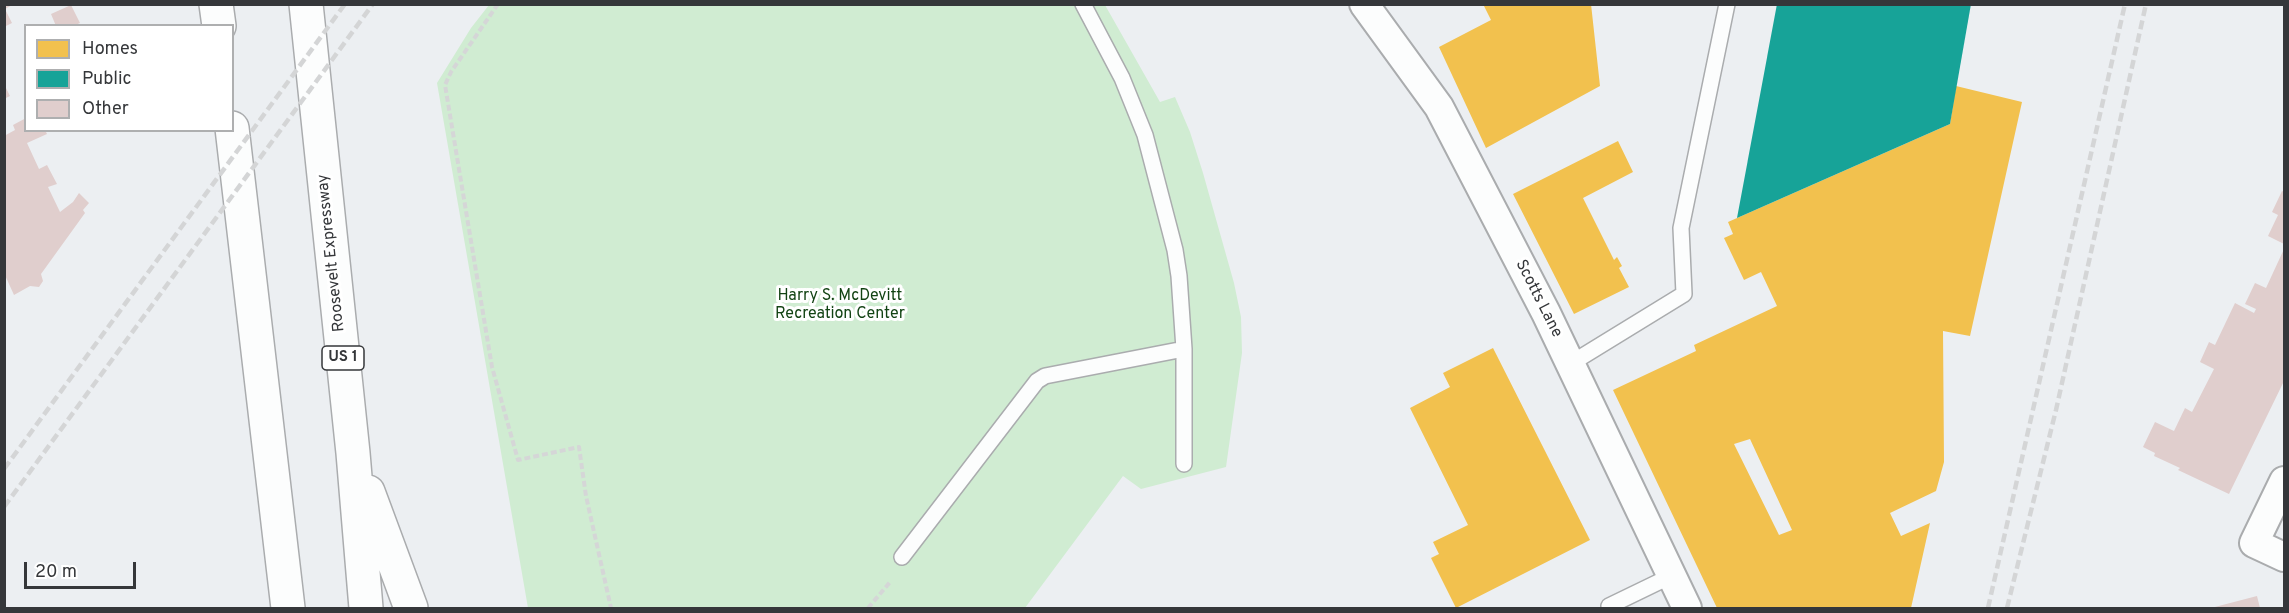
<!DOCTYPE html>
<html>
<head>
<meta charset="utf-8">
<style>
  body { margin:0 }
  #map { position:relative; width:2289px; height:613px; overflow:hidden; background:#eceff2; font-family:Overpass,sans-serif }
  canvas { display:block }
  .frame { position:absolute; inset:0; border:6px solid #35373a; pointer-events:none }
  .legend { position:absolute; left:24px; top:24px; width:210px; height:108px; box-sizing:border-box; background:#fff; border:2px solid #aeafb0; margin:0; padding:8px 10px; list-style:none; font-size:18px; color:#35373a }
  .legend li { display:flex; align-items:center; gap:12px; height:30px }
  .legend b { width:30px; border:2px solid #aeafb0 }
  .scale { position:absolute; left:24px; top:562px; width:112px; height:27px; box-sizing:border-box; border:3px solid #35373a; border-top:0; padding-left:8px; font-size:18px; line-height:21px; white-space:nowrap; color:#35373a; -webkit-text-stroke:4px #fff; paint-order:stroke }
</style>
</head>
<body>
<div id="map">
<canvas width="2289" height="613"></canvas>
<div class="frame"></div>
<ul class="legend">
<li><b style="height:16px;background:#f2c14e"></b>Homes</li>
<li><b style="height:16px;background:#17a398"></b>Public</li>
<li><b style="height:16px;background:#e0cecd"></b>Other</li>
</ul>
<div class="scale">20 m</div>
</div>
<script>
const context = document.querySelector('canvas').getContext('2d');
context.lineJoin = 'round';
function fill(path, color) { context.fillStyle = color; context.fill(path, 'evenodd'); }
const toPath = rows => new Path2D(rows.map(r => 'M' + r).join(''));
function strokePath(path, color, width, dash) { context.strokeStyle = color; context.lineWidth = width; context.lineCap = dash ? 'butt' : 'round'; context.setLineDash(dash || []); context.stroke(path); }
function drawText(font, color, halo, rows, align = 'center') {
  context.font = font + ' Overpass,sans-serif'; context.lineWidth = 6; context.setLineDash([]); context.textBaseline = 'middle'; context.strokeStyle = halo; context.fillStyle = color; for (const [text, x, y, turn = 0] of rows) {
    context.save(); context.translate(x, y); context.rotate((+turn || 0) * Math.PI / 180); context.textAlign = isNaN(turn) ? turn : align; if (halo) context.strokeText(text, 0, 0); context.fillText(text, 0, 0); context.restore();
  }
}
const green = toPath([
  [489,5,1105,5,1160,102,1175,97,1190,132,1203,173,1234,283,1241,317,1242,353,1226,467,1141,489,1123,476,1025,608,528,608,437,83,471,28]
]);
const homes = toPath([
  [1483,4,1591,4,1600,86,1486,148,1439,47,1491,20],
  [1956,86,2022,102,1970,336,1943,331,1944,462,1936,491,1890,513,1901,536,1930,523,1911,608,1717,608,1613,390,1696,351,1694,345,1777,306,1761,272,1744,280,1724,238,1733,234,1728,222,1950,124],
  [1750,439,1792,530,1779,535,1734,444],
  [1618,141,1633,172,1583,198,1614,260,1617,257,1622,266,1619,268,1629,287,1574,314,1513,194],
  [1493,348,1590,540,1456,608,1431,558,1439,554,1433,542,1468,525,1410,408,1450,387,1443,373]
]);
const public = toPath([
  [1777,4,1971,4,1950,124,1737,218]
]);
const building = toPath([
  [4,4,14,4,5,9,12,23,4,27],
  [71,5,80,23,73,26,56,26,51,14],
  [4,84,10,96,4,99],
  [26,118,26,130,45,130,47,134,27,143,39,169,47,165,57,184,48,187,60,212,73,202,79,193,89,203,83,210,85,213,41,274,43,281,39,287,30,286,14,295,4,273,4,136,15,130,13,125],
  [2282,191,2284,192,2284,244,2268,236,2278,215,2272,212],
  [2284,249,2284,381,2229,494,2178,470,2180,468,2154,456,2155,453,2143,447,2155,422,2174,431,2185,408,2192,412,2214,369,2200,362,2209,342,2215,345,2235,303,2254,313,2256,309,2245,304,2255,283,2266,288],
  [2257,596,2260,608,2211,608]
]);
const path = toPath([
  [498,4,451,72,445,85,492,367,518,460,579,447,586,496,611,608],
  [868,608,891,581]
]);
const lane = toPath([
  [1184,349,1184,464],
  [1570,364,1684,294,1681,228,1727,4],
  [902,557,1037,381,1045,376,1184,349,1179,276,1175,250,1145,135,1122,78,1083,4],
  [1610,608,1609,606,1671,576]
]);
const street = toPath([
  [1364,4,1439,107,1546,313,1687,608],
  [2284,481,2254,543,2284,557]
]);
const highway = toPath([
  [216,4,219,26],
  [306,4,353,453,366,608],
  [232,128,288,608],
  [368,492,411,608]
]);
const rail = toPath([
  [4,469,345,4],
  [4,507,373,4],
  [1988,608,2125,4],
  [2007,608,2056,410,2146,4]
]);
const shields = [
  [343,358,42]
];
const shieldNames = [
  ["US 1",343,358]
];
const streetNames = [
  ["Roosevelt Expressway",332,253,-96],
  ["Scotts Lane",1538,299,63]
];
const parkNames = [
  ["Harry S. McDevitt",840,297],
  ["Recreation Center",840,315]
];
fill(green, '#d0ecd2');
fill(homes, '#f2c14e');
fill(public, '#17a398');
fill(building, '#e0cecd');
strokePath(lane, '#aaacae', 18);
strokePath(street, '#aaacae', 32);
strokePath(highway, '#aaacae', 36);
strokePath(path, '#d5d6d7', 4, [6, 3]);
strokePath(lane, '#fcfdfd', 15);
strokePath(street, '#fcfdfd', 28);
strokePath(highway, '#fcfdfd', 33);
strokePath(rail, '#d4d5d6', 4.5, [9, 4.5]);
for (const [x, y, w] of shields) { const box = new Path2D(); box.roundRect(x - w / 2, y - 12, w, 24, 4.5); context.fillStyle = '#fff'; context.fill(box); strokePath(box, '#35373a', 1.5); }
drawText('bold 15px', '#35373a', null, shieldNames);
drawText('16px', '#35373a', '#fff', streetNames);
drawText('16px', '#124313', '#fff', parkNames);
</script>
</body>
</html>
